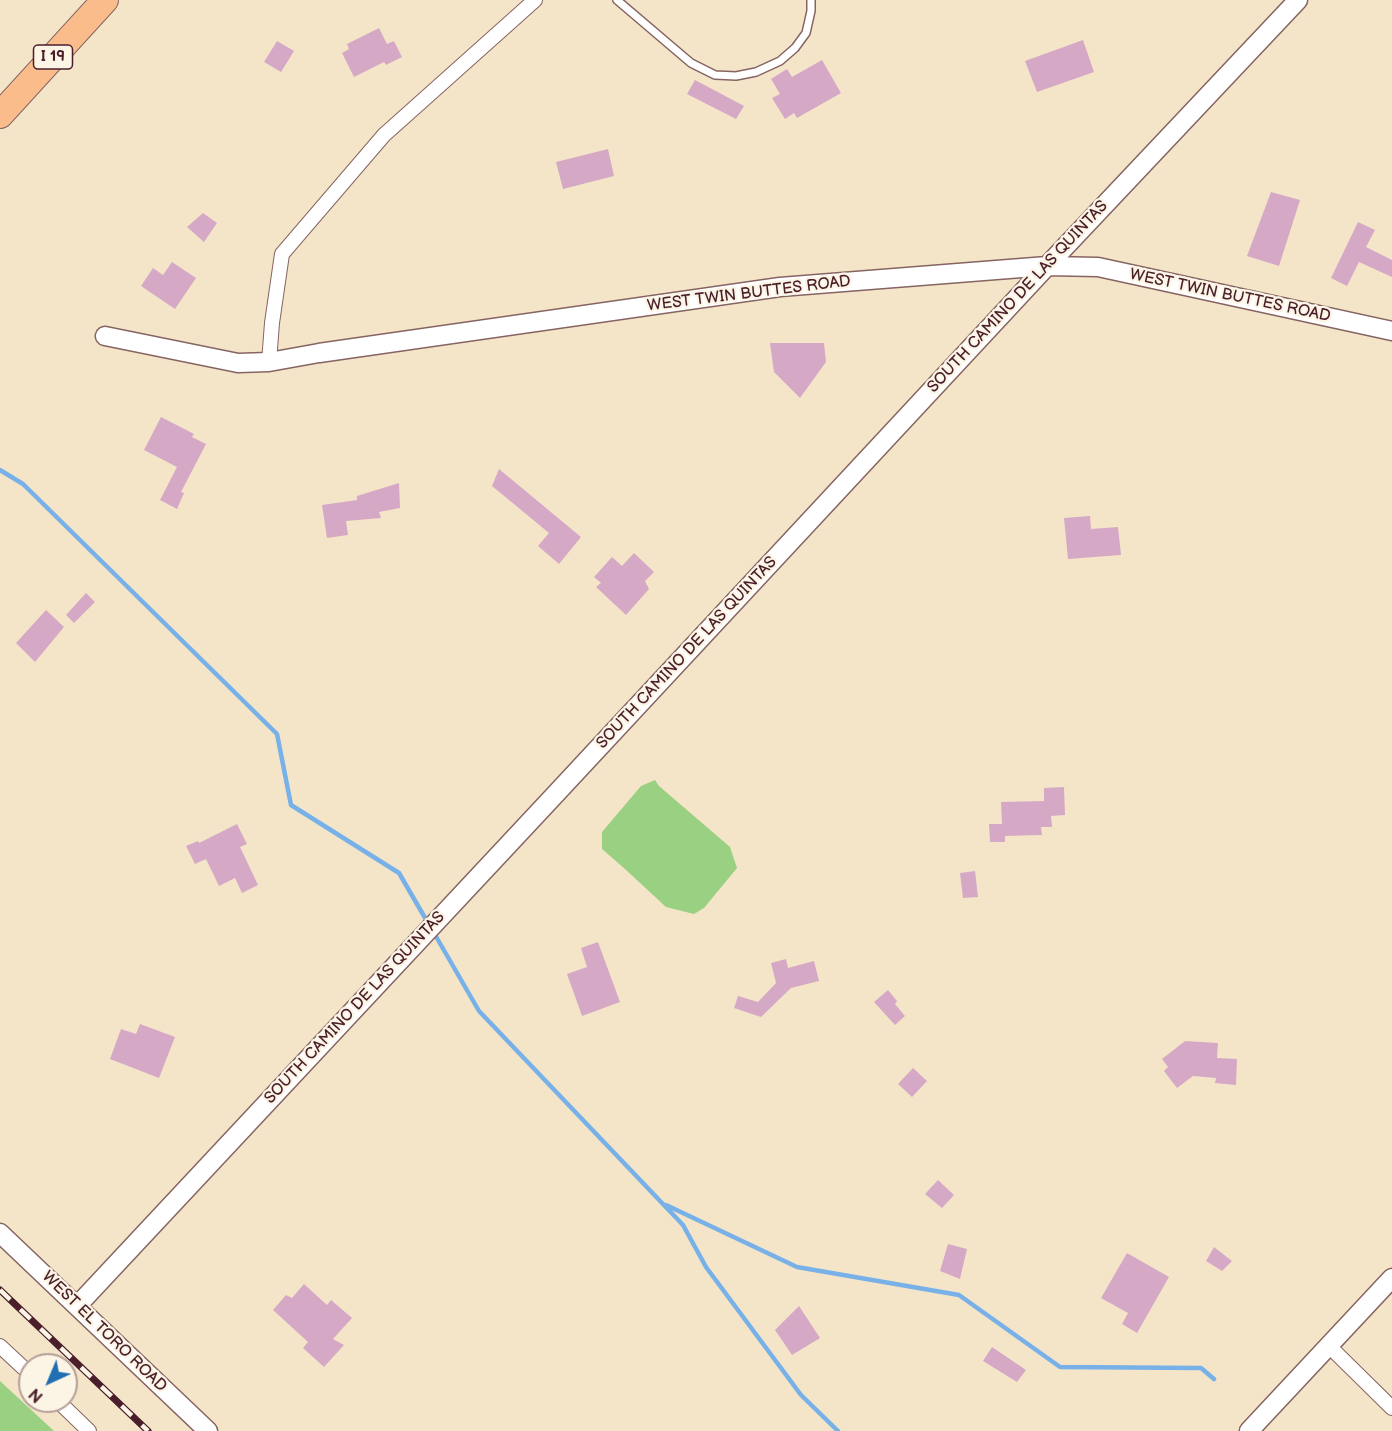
<!DOCTYPE html>
<html>
<head>
<meta charset="utf-8">
<style>
  body { margin:0 }
  #map { position:relative; width:1392px; height:1431px; overflow:hidden; background:#f4e5c9; font-family:"Balsamiq Sans",sans-serif }
  canvas { display:block }
  .north { position:absolute; left:18px; top:1353px; width:60px; height:60px; box-sizing:border-box; background:#fcf5e5; border:2px solid #b59f9b; border-radius:50%; rotate:224deg; font-size:16px; font-weight:700; line-height:24px; text-align:center; color:#4a1f2b }
  .north::after { content:''; display:block; margin:auto; width:21px; height:27px; background:#1f6fb2; clip-path:polygon(50% 0,100% 100%,50% 72%,0 100%) }
</style>
</head>
<body>
<div id="map">
<canvas width="1392" height="1431"></canvas>
<div class="north">N</div>
</div>
<script>
const context = document.querySelector('canvas').getContext('2d');
context.lineJoin = 'round';
function fill(path, color) { context.fillStyle = color; context.fill(path, 'evenodd'); }
const toPath = rows => new Path2D(rows.map(r => 'M' + r).join(''));
function strokePath(path, color, width, dash) { context.strokeStyle = color; context.lineWidth = width; context.lineCap = dash ? 'butt' : 'round'; context.setLineDash(dash || []); context.stroke(path); }
function drawText(font, color, halo, rows, align = 'center') {
  context.font = font + ' "Balsamiq Sans",sans-serif'; context.lineWidth = 4.5; context.setLineDash([]); context.textBaseline = 'middle'; context.strokeStyle = halo; context.fillStyle = color; for (const [text, x, y, turn = 0] of rows) {
    context.save(); context.translate(x, y); context.rotate((+turn || 0) * Math.PI / 180); context.textAlign = isNaN(turn) ? turn : align; if (halo) context.strokeText(text, 0, 0); context.fillText(text, 0, 0); context.restore();
  }
}
const green = toPath([
  [655,780,659,786,730,847,737,868,704,908,694,914,666,907,625,869,602,849,602,832,641,786],
  [0,1381,54,1431,0,1431]
]);
const stream = toPath([
  [0,470,23,484,277,734,291,805,399,873,428,923],
  [434,933,479,1011,683,1225,706,1267,801,1395,838,1431],
  [666,1205,797,1267,959,1295,1060,1367,1201,1368,1214,1379]
]);
const building = toPath([
  [379,28,387,44,394,41,402,57,386,65,384,62,354,77,342,53,349,49,347,44],
  [1083,40,1094,72,1037,92,1025,61],
  [277,41,294,51,281,72,264,62],
  [822,60,841,93,797,118,794,113,785,119,772,98,780,94,771,79,787,69,792,77],
  [695,80,744,106,736,119,687,94],
  [608,149,614,176,563,189,556,162],
  [1271,192,1300,200,1279,266,1247,256],
  [203,213,217,223,204,242,187,227],
  [1358,222,1375,230,1366,247,1392,260,1392,277,1359,262,1347,286,1331,278],
  [172,262,196,278,175,309,141,286,153,268,163,275],
  [770,343,824,343,826,362,800,398,774,372],
  [161,417,194,434,192,437,206,444,181,492,184,493,177,509,160,500,177,467,144,450],
  [499,469,581,537,559,564,538,546,549,533,492,486],
  [399,483,400,508,379,512,381,518,346,521,348,535,327,538,322,505,357,500,357,496],
  [1090,516,1091,529,1118,527,1121,555,1068,559,1064,518],
  [634,553,654,572,645,581,649,589,626,615,596,587,601,583,594,577,612,557,622,566],
  [86,593,95,602,74,623,66,615],
  [46,610,64,627,35,662,16,643],
  [1064,787,1065,815,1051,816,1052,827,1041,827,1042,835,1005,836,1005,842,990,842,989,824,1002,824,1001,802,1044,801,1044,788],
  [237,824,247,844,240,847,258,885,242,893,235,878,219,886,206,859,195,864,186,846,198,841,199,843],
  [975,871,978,897,963,898,960,873],
  [598,942,620,1002,582,1016,567,974,587,967,581,948],
  [786,959,788,968,814,961,819,981,791,988,761,1017,734,1008,738,996,758,1002,776,983,771,963],
  [888,990,897,1001,895,1004,905,1016,895,1025,874,1002],
  [140,1024,175,1037,159,1078,110,1059,121,1029,136,1034],
  [1185,1041,1218,1043,1217,1058,1237,1059,1236,1085,1215,1083,1216,1078,1193,1076,1177,1088,1164,1071,1168,1067,1162,1059],
  [913,1068,927,1081,912,1097,898,1084],
  [938,1180,954,1195,942,1208,925,1194],
  [948,1244,967,1249,960,1279,940,1271],
  [1214,1247,1232,1261,1222,1271,1206,1261],
  [1127,1253,1169,1277,1137,1333,1122,1324,1128,1313,1101,1298],
  [304,1284,327,1305,331,1300,352,1318,333,1339,344,1345,324,1367,303,1348,308,1342,273,1310,286,1295,292,1298],
  [799,1306,820,1338,792,1355,775,1330],
  [992,1347,1026,1370,1017,1382,983,1361]
]);
const service = toPath([
  [617,0,691,63,715,75,736,76,756,72,780,61,795,48,806,33,811,11,811,0]
]);
const minor = toPath([
  [269,362,272,323,282,254,384,135,535,0],
  [0,1346,30,1374],
  [1329,1346,1392,1408],
  [58,1401,89,1431]
]);
const tertiary = toPath([
  [105,336,238,363,269,362,319,353,780,287,1047,266,1098,267,1392,331],
  [0,1233,208,1431],
  [77,1306,551,799,1047,266,1298,0],
  [1249,1431,1392,1278]
]);
const motorway = toPath([
  [0,115,105,0]
]);
const rail = toPath([
  [0,1290,148,1431]
]);
const shields = [
  [53,57,39]
];
const shieldNames = [
  ["I 19",53,57]
];
const streetNames = [
  ["WEST TWIN BUTTES ROAD",749,294,-7],
  ["WEST TWIN BUTTES ROAD",1230,296,12],
  ["SOUTH CAMINO DE LAS QUINTAS",1018,297,-47],
  ["SOUTH CAMINO DE LAS QUINTAS",687,653,-47],
  ["SOUTH CAMINO DE LAS QUINTAS",355,1008,-47],
  ["WEST EL TORO ROAD",104,1332,44]
];
fill(green, '#9ad082');
strokePath(stream, '#78b1e8', 4.5);
fill(building, '#d5a9c6');
strokePath(service, '#866462', 10);
strokePath(minor, '#866462', 16);
strokePath(tertiary, '#866462', 21);
strokePath(motorway, '#866462', 28);
strokePath(service, '#fff', 7);
strokePath(minor, '#fff', 14);
strokePath(tertiary, '#fff', 18);
strokePath(motorway, '#f9bc8a', 26);
strokePath(rail, '#4a1f2b', 7);
strokePath(rail, '#fcf5e5', 4.5, [14]);
for (const [x, y, w] of shields) { const box = new Path2D(); box.roundRect(x - w / 2, y - 12, w, 24, 4.5); context.fillStyle = '#fcf5e5'; context.fill(box); strokePath(box, '#4a1f2b', 1.5); }
drawText('bold 15px', '#4a1f2b', null, shieldNames);
drawText('16px', '#4a1f2b', '#fcf5e5', streetNames);
</script>
</body>
</html>
